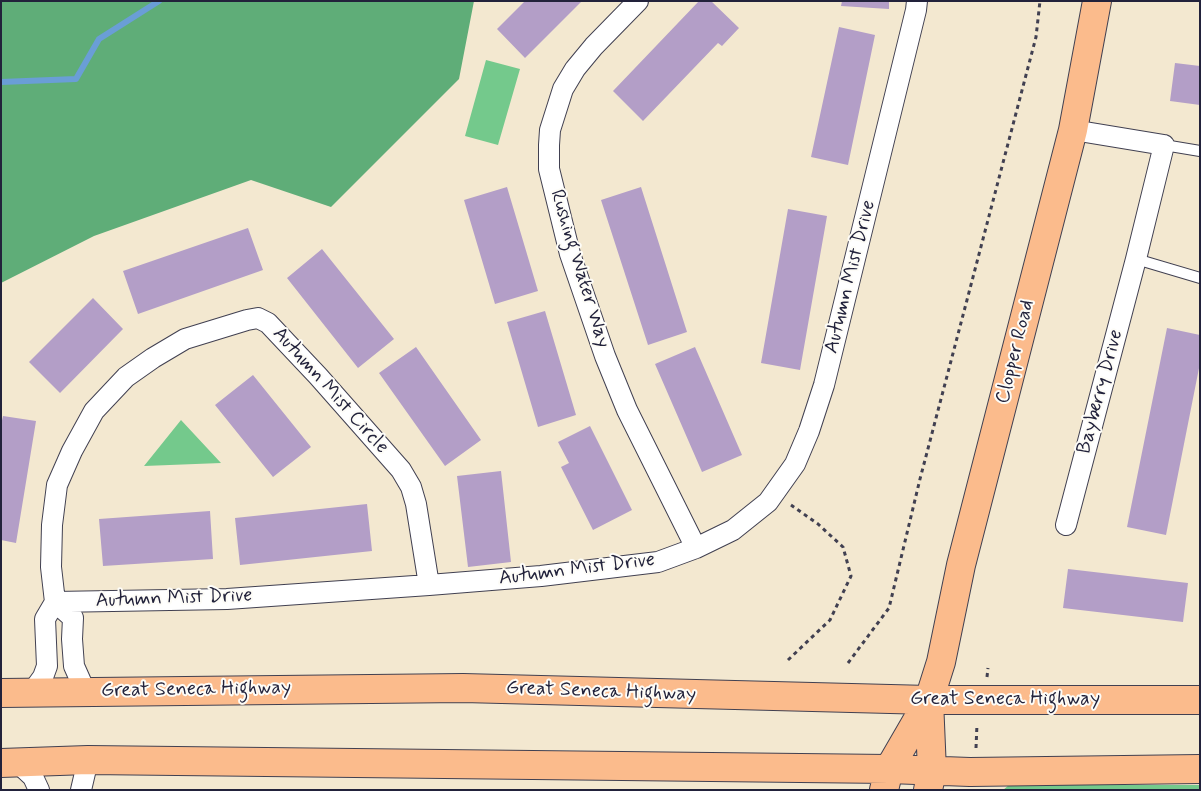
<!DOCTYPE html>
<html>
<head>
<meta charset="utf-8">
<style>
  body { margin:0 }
  #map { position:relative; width:1201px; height:791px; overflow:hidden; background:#f3e8d0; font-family:Mynerve,sans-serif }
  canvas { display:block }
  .frame { position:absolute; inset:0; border:2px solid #22223b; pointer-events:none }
</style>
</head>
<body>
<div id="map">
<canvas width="1201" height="791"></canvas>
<div class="frame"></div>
</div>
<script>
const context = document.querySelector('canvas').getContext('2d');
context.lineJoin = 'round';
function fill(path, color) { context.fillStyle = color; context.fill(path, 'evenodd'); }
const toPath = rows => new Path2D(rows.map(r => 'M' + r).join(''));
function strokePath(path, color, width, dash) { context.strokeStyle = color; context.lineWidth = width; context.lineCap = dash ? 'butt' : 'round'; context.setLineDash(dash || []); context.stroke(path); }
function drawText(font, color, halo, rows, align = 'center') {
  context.font = font + ' Mynerve,sans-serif'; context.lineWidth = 4; context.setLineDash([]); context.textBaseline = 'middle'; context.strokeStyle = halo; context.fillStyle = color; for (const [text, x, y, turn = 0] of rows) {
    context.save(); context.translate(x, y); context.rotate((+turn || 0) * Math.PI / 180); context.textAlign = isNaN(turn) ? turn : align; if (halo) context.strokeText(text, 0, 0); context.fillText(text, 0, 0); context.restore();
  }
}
const green = toPath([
  [486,60,520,69,498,145,465,136],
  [181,420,221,463,144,466],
  [1009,785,1200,785,1200,790,1003,790]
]);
const forest = toPath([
  [1,1,474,1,459,79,331,207,251,180,94,236,1,283]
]);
const stream = toPath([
  [1,82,76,79,99,39,159,1]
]);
const building = toPath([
  [525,1,582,1,525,58,497,29],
  [699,1,711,1,739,28,722,46,718,43,643,121,613,91],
  [842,1,889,1,889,9,841,6],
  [839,27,875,35,848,165,811,157],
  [1175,63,1200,66,1200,105,1170,101],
  [507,187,538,291,495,304,464,200],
  [641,187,687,332,648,345,601,200],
  [788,209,827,216,800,370,761,363],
  [248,228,263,270,138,314,123,271],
  [322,249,394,339,358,368,287,278],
  [93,298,123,329,60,393,29,362],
  [545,311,576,415,538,427,507,322],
  [1167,328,1200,335,1200,363,1166,535,1127,527],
  [416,347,481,440,445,466,379,373],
  [695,347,742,455,702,472,655,364],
  [253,375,311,447,273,477,215,405],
  [3,416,36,421,16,543,1,540,1,425],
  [590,426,632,510,593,530,561,467,569,463,558,442],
  [501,471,511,562,468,567,457,476],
  [367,504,372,551,240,565,235,518],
  [210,511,213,559,103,566,99,519],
  [1068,569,1188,583,1183,622,1063,608]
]);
const path = toPath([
  [788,660,830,620,851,576,843,547,818,524,791,505],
  [848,663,889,608,920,479,1036,37,1040,1],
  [987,677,988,668],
  [976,748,977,724]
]);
const service = toPath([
  [1164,145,1200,151],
  [1136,259,1200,278]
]);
const minor = toPath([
  [638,1,594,46,575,69,563,89,550,130,549,145,549,169,570,254,605,356,627,410,696,548],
  [1066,525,1136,259,1164,145,1073,130],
  [55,602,227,599,429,585,541,576,658,562,696,548,733,530,768,502,795,464,809,431,824,385,916,10,917,1],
  [55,602,73,618,72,639,74,666,82,684,89,691],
  [19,693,35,688,43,677,47,666,45,619,55,602,51,567,52,525,57,485,72,451,94,411,126,377,153,358,185,339,247,320,258,318,268,323,318,376,401,470,411,487,416,504,429,585],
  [18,763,33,777,39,790],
  [81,790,88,760]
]);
const primary = toPath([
  [1,693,463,688,929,700,1200,700],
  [1,763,88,760,889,769,970,772,1200,769],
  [884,790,889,769,929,700,941,662,961,565,1073,130,1097,1],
  [928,790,932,771,929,700]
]);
const streetNames = [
  ["Rushing Water Way",579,269,73],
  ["Autumn Mist Drive",851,277,-76],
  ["Clopper Road",1016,352,-76],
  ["Autumn Mist Circle",330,391,48],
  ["Bayberry Drive",1101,392,-75],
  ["Autumn Mist Drive",577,570,-7],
  ["Autumn Mist Drive",174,599,-2],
  ["Great Seneca Highway",196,690,-1],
  ["Great Seneca Highway",601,692,2],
  ["Great Seneca Highway",1005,700]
];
fill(green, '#74c98c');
fill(forest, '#5fad78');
strokePath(stream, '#6a9ed6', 6);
fill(building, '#b39ec7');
strokePath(service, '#414051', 12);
strokePath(minor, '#414051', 22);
strokePath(primary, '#414051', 30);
strokePath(path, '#414051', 3, [4, 4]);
strokePath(service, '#fff', 10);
strokePath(minor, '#fff', 20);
strokePath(primary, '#fbbb8c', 28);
drawText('20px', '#22223b', '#fdfcf7', streetNames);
</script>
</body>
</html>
